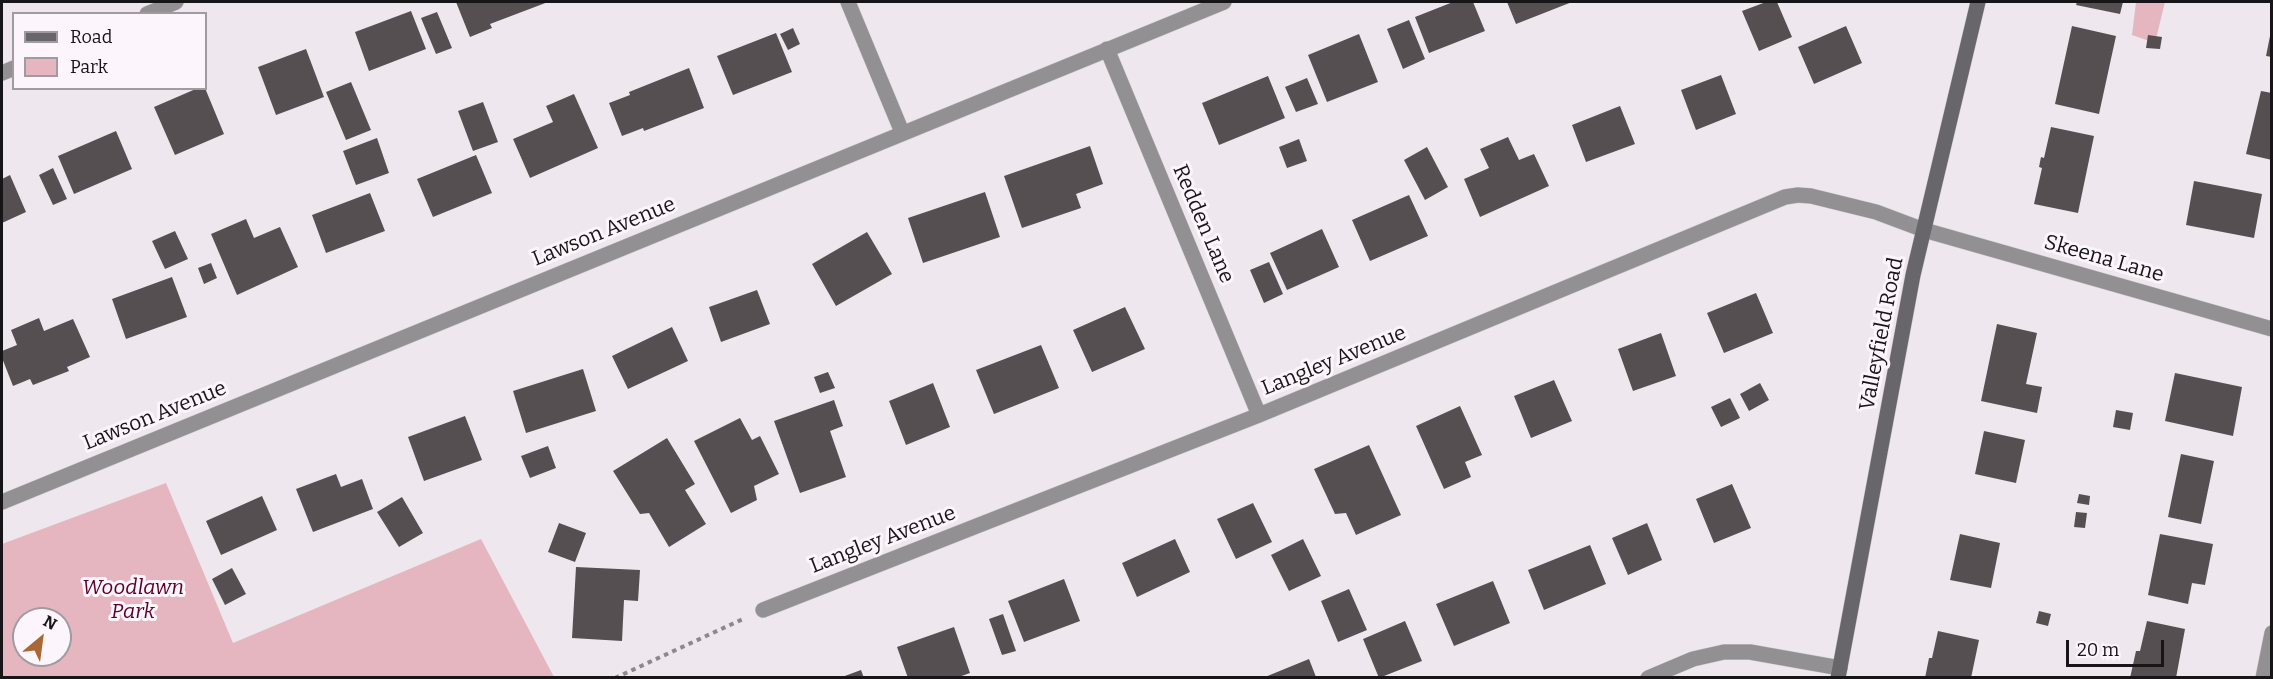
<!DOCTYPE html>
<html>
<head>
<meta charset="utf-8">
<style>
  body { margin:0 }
  #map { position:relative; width:2273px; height:679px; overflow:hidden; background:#eee8ee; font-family:Bitter,serif }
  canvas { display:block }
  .frame { position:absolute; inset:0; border:3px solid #171517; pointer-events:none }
  .legend { position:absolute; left:12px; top:12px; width:195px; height:78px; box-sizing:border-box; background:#fcf5fb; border:2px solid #a09ba0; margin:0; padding:8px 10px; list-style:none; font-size:18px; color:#171517 }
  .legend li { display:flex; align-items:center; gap:12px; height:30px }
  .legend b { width:30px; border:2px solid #a09ba0 }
  .north { position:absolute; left:12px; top:607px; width:60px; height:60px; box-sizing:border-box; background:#fcf5fb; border:2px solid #a09ba0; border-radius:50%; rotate:29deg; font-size:16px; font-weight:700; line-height:24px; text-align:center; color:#171517 }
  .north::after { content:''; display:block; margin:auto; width:21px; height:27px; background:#a96833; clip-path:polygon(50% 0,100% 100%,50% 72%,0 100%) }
  .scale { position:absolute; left:2066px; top:640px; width:98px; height:27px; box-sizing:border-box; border:3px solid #171517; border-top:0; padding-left:8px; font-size:18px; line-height:21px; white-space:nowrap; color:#171517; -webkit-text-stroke:4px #fcf5fb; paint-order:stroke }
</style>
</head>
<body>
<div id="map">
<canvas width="2273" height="679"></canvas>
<div class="frame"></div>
<ul class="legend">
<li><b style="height:8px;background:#68666a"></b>Road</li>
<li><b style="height:16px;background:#e5b5c0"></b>Park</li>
</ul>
<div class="north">N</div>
<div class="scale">20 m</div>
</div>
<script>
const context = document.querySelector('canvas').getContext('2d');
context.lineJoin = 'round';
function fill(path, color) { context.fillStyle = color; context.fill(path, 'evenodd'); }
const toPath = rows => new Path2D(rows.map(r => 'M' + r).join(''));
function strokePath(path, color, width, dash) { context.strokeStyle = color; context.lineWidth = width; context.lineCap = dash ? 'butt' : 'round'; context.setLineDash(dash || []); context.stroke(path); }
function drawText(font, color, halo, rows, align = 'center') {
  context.font = font + ' Bitter,serif'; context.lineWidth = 6; context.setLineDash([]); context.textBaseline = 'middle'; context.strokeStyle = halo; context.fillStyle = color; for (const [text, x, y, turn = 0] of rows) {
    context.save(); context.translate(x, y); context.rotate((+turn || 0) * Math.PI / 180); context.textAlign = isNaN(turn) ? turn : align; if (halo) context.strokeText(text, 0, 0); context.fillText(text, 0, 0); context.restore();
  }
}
const green = toPath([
  [2136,2,2165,2,2155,43,2132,35],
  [166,483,233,643,481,539,554,677,2,677,2,544],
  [24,619,60,619,60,655,24,655]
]);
const building = toPath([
  [456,2,548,2,490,24,492,28,470,37],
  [1453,2,1473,2,1485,31,1429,53,1415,17],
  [1507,2,1572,2,1516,24],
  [1766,2,1777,2,1792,37,1759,51,1742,11],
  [2077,2,2123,2,2120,14,2076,5],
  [411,11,426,49,369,71,355,32],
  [437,12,452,48,436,54,421,18],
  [1409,20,1425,59,1403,69,1387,29],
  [1846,26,1862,63,1814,84,1798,47],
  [2072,26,2116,36,2099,114,2055,104],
  [793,28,800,44,788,50,780,34],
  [776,33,792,72,733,95,717,56],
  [1359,34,1378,82,1327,102,1308,55],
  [2148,35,2162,37,2160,49,2146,48],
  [2270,36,2272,36,2272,57,2266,56],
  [306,49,324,97,276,115,258,67],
  [689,68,704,108,644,131,643,128,622,136,609,103,630,95,629,92],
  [1721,75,1736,114,1696,130,1681,90],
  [1268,76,1285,118,1219,145,1202,103],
  [1307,78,1318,104,1296,112,1285,87],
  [351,82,371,130,346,140,326,92],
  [198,88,205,88,224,134,175,155,154,107],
  [2261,91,2272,93,2272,160,2246,154],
  [574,94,598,148,530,178,513,139,553,122,546,106],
  [483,102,498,142,473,151,458,111],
  [1620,106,1635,144,1586,162,1572,125],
  [2051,127,2094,136,2078,213,2034,204,2042,168,2039,167,2041,157,2044,158],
  [116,131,132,169,74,194,58,156],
  [1508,137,1519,160,1534,154,1549,186,1480,217,1464,179,1489,168,1480,149],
  [377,138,389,173,356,185,343,151],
  [1299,139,1307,161,1287,168,1279,147],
  [1090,146,1103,184,1076,194,1081,208,1022,228,1004,176],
  [1427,147,1448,187,1425,200,1404,160],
  [476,155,492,193,433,217,417,179],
  [53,168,67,199,53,205,39,175],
  [10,175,26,212,2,223,2,179],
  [2194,181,2262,194,2254,238,2186,225],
  [985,192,1000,237,923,263,908,218],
  [370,193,385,231,326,253,312,215],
  [1409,195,1428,236,1370,261,1352,220],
  [246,219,254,238,280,227,298,267,237,295,211,234],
  [1322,229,1339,267,1287,290,1270,253],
  [175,231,188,259,165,269,152,241],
  [867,232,892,274,836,306,812,264],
  [1269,262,1283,294,1264,303,1250,270],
  [211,263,217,278,204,284,198,268],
  [172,277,187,317,126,339,112,299],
  [757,290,770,324,721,342,709,307],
  [1756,293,1773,333,1724,353,1707,313],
  [1125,307,1145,349,1092,372,1073,330],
  [39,318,44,331,73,319,90,357,67,367,69,371,33,385,30,379,13,386,2,358,2,351,17,345,11,330],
  [1997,324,2037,333,2026,384,2042,387,2037,413,1981,401],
  [672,327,688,361,628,389,612,356],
  [1661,333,1676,376,1633,391,1618,349],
  [1041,345,1059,388,994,414,976,370],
  [583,369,596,411,526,433,513,391],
  [828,372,835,388,820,393,814,377],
  [2175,373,2242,387,2233,436,2165,421],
  [1554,380,1572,421,1531,438,1514,396],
  [933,383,950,427,906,445,889,401],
  [1760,383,1769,400,1749,411,1740,394],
  [1730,398,1740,418,1721,427,1711,407],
  [834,400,843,426,830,431,846,477,800,493,774,421],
  [1460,406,1482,455,1465,462,1471,477,1444,489,1416,426],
  [2116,410,2133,413,2130,430,2113,427],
  [465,416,482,460,424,481,408,437],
  [740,418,752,440,760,436,779,474,754,486,757,500,731,513,694,441],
  [1984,431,2025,440,2016,483,1975,474],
  [667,438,695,484,685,490,706,524,669,547,649,513,640,514,613,471],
  [1369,445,1401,515,1356,535,1346,513,1335,514,1314,469],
  [548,446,556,468,530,478,521,456],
  [2181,454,2214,461,2201,524,2168,517],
  [336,474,341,487,362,479,373,509,313,532,296,489],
  [1732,484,1751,528,1714,543,1696,499],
  [2079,494,2090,496,2089,505,2077,503],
  [262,496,277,530,221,555,206,521],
  [402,497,423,533,399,547,377,512],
  [1253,503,1272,542,1236,559,1217,519],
  [2076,512,2087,513,2085,528,2074,527],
  [559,523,586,533,575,562,548,552],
  [1647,523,1662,560,1628,575,1612,538],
  [1960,534,2000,543,1991,588,1950,580],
  [2160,534,2213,544,2205,585,2192,583,2188,604,2148,595],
  [1175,539,1190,572,1137,597,1122,563],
  [1303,539,1321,576,1289,591,1271,555],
  [1590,545,1606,584,1544,610,1528,570],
  [576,567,640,570,638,601,624,600,622,641,572,638],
  [232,568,246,594,225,605,212,579],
  [1064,579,1080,621,1024,642,1008,601],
  [1493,581,1510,623,1454,646,1436,604],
  [1349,589,1367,630,1338,642,1321,601],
  [2039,611,2051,614,2048,626,2036,623],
  [1003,614,1016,651,1002,655,989,619],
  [1405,621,1422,661,1379,678,1363,639],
  [2147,621,2185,629,2176,678,2130,678,2136,651,2140,651],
  [954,627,970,673,956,678,908,678,897,647],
  [1938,631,1979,640,1971,678,1925,678,1929,658,1932,658],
  [1309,659,1316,677,1265,677],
  [861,670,864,678,842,678,842,677]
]);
const path = toPath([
  [615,678,743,619]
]);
const street = toPath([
  [848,2,902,132],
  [147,14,176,2],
  [1107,49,1259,415],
  [2,73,14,68],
  [2,502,1224,2],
  [763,610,1259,415,1785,197,1798,195,1811,196,1876,212,1924,230,2272,329],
  [1648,678,1693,659,1724,652,1750,652,1840,668],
  [2263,678,2272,633]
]);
const secondary = toPath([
  [1838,678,1913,275,1978,2]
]);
const streetNames = [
  ["Redden Lane",1203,224,67],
  ["Lawson Avenue",604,232,-22],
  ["Skeena Lane",2104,259,16],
  ["Valleyfield Road",1882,334,-79],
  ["Langley Avenue",1334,361,-22],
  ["Lawson Avenue",155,416,-22],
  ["Langley Avenue",883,540,-21]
];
const parkNames = [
  ["Woodlawn",133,588],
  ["Park",133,612]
];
fill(green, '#e5b5c0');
fill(building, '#564f52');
strokePath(street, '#ccc6cc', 16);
strokePath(secondary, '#ccc6cc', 16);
strokePath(path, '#8d888d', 4, [4.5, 4.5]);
strokePath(street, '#929093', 15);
strokePath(secondary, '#68666a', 15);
drawText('21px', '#171517', '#fcf5fb', streetNames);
drawText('italic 21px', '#5b0128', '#fcf5fb', parkNames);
</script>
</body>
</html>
